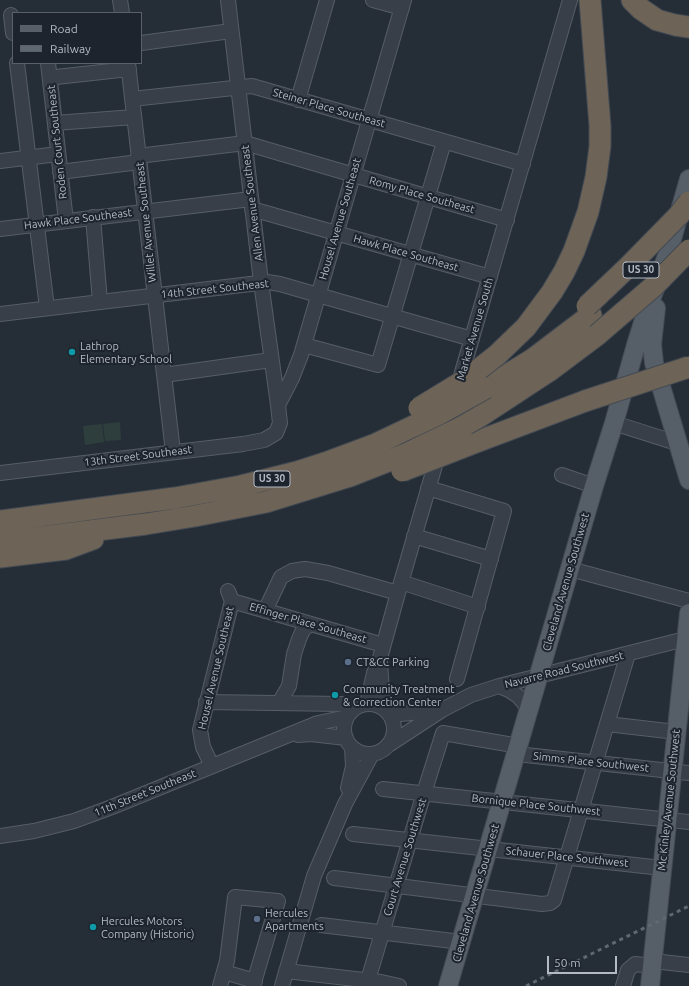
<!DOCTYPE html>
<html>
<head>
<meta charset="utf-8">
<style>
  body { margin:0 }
  #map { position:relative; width:689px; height:986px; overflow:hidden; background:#252e37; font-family:Ubuntu,sans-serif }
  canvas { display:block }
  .legend { position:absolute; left:12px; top:12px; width:130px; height:52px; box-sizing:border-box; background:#1d242d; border:1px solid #596069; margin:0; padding:5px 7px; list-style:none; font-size:12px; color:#b3bac4 }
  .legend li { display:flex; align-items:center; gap:8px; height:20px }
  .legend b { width:20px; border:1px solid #596069 }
  .scale { position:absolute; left:547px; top:956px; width:70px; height:18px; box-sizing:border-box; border:2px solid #b3bac4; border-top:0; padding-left:5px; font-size:12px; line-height:14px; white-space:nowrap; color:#b3bac4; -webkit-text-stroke:3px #1d242d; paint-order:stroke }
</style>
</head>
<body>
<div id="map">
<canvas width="689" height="986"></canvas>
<ul class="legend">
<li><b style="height:5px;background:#565e68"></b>Road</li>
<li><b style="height:5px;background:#5f6771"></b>Railway</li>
</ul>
<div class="scale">50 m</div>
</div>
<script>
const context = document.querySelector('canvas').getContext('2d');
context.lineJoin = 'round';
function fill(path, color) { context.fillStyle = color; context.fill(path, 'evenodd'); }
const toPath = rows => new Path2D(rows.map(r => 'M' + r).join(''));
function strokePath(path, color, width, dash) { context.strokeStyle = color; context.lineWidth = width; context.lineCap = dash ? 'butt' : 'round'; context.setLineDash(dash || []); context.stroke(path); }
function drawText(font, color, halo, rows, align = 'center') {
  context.font = font + ' Ubuntu,sans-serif'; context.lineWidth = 4; context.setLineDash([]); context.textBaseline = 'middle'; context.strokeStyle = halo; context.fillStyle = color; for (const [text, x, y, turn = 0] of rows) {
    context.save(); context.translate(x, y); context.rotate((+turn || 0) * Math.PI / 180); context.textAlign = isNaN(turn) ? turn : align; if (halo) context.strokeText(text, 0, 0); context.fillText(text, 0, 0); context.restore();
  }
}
const green = toPath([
  [120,422,121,440,105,441,103,424],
  [102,424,104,442,85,445,83,426]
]);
const minor = toPath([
  [120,0,122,13],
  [228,0,261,282,278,405],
  [373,0,402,8],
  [11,15,13,33],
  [141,43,231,31],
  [17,63,47,308],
  [48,63,66,221],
  [128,63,173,452],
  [50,81,56,77,129,69],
  [132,99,252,86,523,164],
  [298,100,327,0],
  [55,123,134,117],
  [138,156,245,143,507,220],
  [0,161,58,154],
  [60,172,139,162],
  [252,209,490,277],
  [93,217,100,302],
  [0,229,251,199],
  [0,314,267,282,280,284,318,295,472,339],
  [304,345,378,365,444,142],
  [164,375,271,360],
  [614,423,677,443],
  [0,473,243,444,264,440,276,433,280,423,278,405,292,378,301,355,404,0],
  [562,475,594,486],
  [428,488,504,511,457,679],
  [414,536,491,559],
  [570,569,689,601],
  [401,582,478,607],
  [232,601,383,645],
  [265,611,281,577,292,571,305,569,328,573,398,593],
  [380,662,383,708],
  [499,686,509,690,518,696,524,703,529,712],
  [206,702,342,704],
  [279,703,289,686,294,654,299,639,303,630,310,624],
  '344 729a25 25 0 1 1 50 0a25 25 0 1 1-50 0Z',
  [367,704,374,673,380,658,398,593,570,0],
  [390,715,440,710],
  [607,724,676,732],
  [298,735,311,734,346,738],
  [390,744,442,710,471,695,499,686,689,638],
  [517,754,689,773],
  [212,766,203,747,200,730,232,601,228,591],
  [348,788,353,766,352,748],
  [383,789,689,822],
  [353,834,662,868],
  [0,836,34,831,74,821,112,807,318,723,347,717],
  [334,878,542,904,550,903,554,900,628,654],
  [321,925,461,942],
  [653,961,689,965],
  [286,971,381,982,399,986],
  [224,972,255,981],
  [368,980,424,793,443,733,519,746],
  [220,986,227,961,235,897,278,901,253,986],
  [282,986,314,876,345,804,372,754],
  [623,986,628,970,635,964,652,966]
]);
const major = toPath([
  [656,308,652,344,654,363,689,480],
  [448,986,594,486,614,423,636,345,646,313,668,253,689,179],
  [650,986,689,613]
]);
const highway = toPath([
  [632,0,641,9,657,20,675,25,689,27],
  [497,355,526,327,552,292,564,272,574,251,588,212,596,177,600,146,600,126,590,0],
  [486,388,533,359,591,315],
  [479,417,549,371,597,335],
  [471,444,585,401],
  [0,521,175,498,241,486,297,472,325,463,376,444,414,426],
  [0,542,146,524,195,516,266,502,350,476,406,454],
  [0,557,66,549,93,539]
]);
const rail = toPath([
  [526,986,689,906]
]);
const highwayBridge = toPath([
  [587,306,629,266,679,215,689,202],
  [597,335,654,286,689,250],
  [585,401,689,367],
  [419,408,465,380,497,355],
  [414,426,439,414,486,388],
  [406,454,458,429,479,417],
  [402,471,471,444]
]);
const markers = [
  [72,352,4,"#0f9aa8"],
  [348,662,4,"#5c6f8a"],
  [335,695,4,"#0f9aa8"],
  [257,919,4,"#5c6f8a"],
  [93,927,4,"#0f9aa8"]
];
const shields = [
  [641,270,36],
  [272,479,36]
];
const shieldNames = [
  ["US 30",641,270],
  ["US 30",272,479]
];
const streetNames = [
  ["Steiner Place Southeast",329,108,16],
  ["Roden Court Southeast",57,142,-96],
  ["Romy Place Southeast",422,195,16],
  ["Allen Avenue Southeast",252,203,-97],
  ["Hawk Place Southeast",78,219,-7],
  ["Housel Avenue Southeast",340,219,-74],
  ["Willet Avenue Southeast",146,222,-96],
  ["Hawk Place Southeast",406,253,16],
  ["14th Street Southeast",215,289,-6],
  ["Market Avenue South",475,329,-74],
  ["13th Street Southeast",138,456,-7],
  ["Cleveland Avenue Southwest",566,582,-74],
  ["Effinger Place Southeast",308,623,16],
  ["Housel Avenue Southeast",216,668,-77],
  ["Navarre Road Southwest",564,670,-14],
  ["Simms Place Southwest",591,762,6],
  ["11th Street Southeast",145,793,-22],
  ["Mc Kinley Avenue Southwest",669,800,-84],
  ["Bornique Place Southwest",536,805,6],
  ["Court Avenue Southwest",405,857,-73],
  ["Schauer Place Southwest",567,857,6],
  ["Cleveland Avenue Southwest",476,893,-74]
];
const poiNames = [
  ["Lathrop",80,346],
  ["Elementary School",80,359],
  ["CT&CC Parking",356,662],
  ["Community Treatment",343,689],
  ["& Correction Center",343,702],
  ["Hercules",265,913],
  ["Apartments",265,926],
  ["Hercules Motors",101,921],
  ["Company (Historic)",101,934]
];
fill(green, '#2d3e3d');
strokePath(minor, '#565d66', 16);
strokePath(major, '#444b54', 20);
strokePath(highway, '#434a53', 23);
strokePath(minor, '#383f48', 14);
strokePath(major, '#565e68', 18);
strokePath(highway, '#6d6356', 21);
strokePath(rail, '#5f6771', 3, [4, 4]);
strokePath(highwayBridge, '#434a53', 23, []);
strokePath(highwayBridge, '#6d6356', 21);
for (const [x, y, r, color] of markers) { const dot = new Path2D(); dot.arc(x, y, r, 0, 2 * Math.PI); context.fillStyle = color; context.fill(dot); strokePath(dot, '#1d242d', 1.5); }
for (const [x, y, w] of shields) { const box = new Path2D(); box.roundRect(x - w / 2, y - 8, w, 16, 3); context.fillStyle = '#1d242d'; context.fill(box); strokePath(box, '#b3bac4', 1); }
drawText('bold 10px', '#b3bac4', null, shieldNames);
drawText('11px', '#b3bac4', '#1d242d', streetNames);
drawText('11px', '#b3bac4', '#1d242d', poiNames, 'left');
</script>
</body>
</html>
